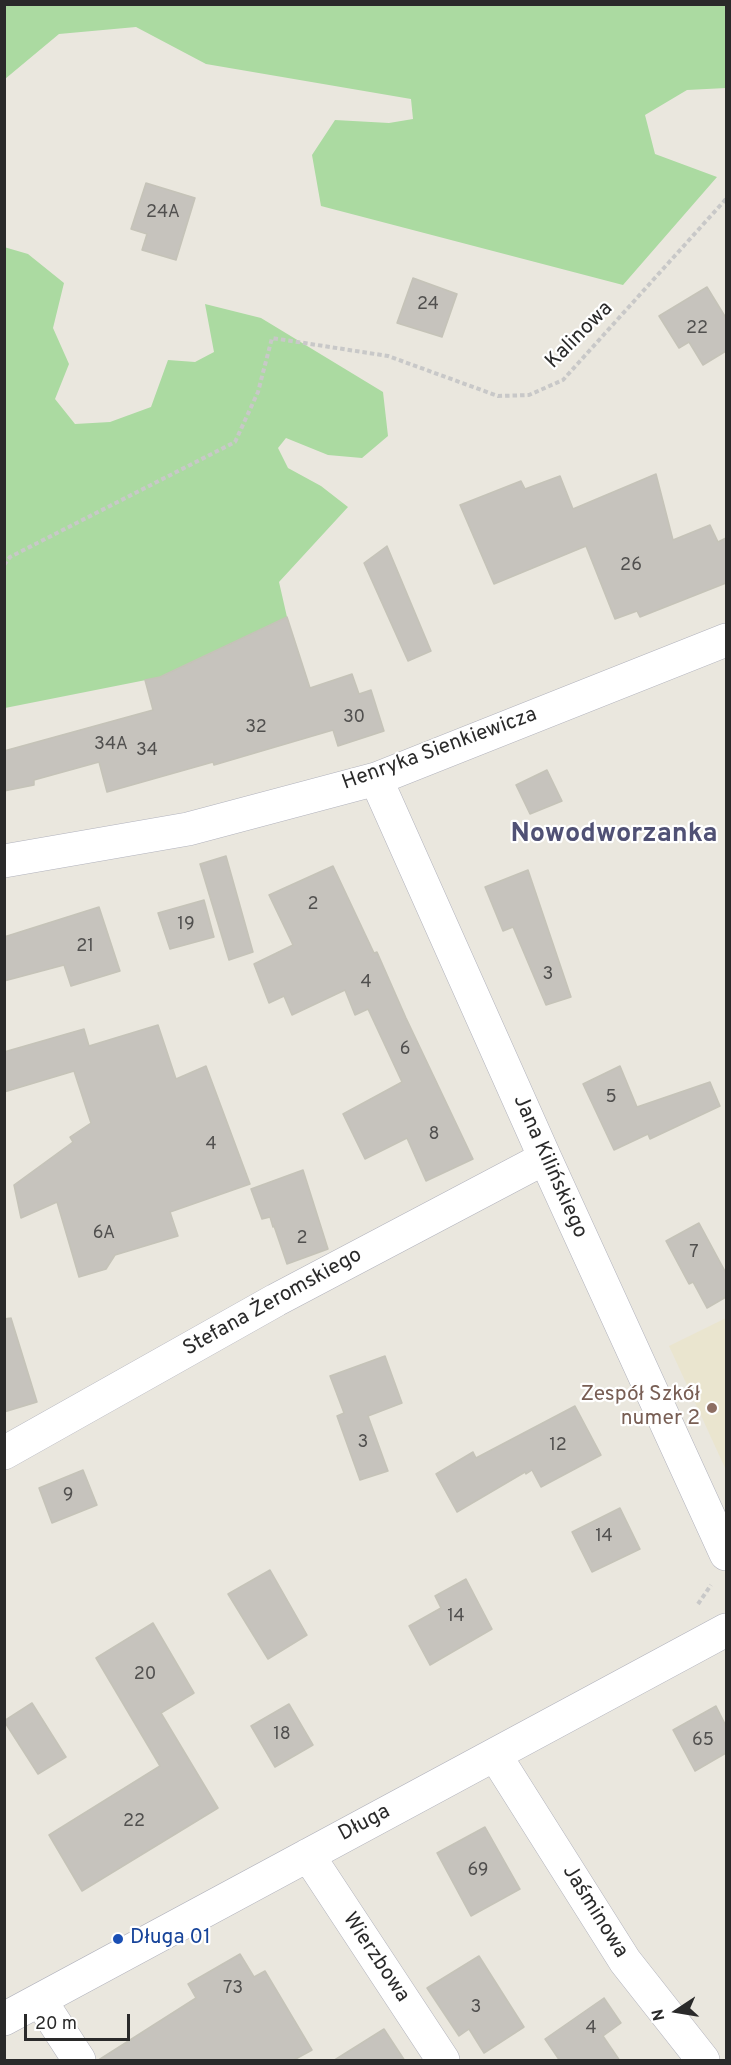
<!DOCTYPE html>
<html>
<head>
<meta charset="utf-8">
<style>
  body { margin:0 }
  #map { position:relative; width:731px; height:2065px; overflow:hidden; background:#eae7de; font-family:Overpass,sans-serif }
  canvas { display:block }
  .frame { position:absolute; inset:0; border:6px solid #2a2a2a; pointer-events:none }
  .north { position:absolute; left:647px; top:1981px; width:60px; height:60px; -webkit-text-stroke:4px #fff; paint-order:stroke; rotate:258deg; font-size:16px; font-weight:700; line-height:24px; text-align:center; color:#2a2a2a }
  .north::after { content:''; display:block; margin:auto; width:21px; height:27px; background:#2a2a2a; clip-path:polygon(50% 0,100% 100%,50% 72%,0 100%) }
  .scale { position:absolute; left:24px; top:2014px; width:106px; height:27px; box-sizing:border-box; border:3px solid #2a2a2a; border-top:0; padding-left:8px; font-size:18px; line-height:21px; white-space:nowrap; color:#2a2a2a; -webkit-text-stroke:4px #fff; paint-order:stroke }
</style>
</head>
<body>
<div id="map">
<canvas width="731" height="2065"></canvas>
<div class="frame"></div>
<div class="north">N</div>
<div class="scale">20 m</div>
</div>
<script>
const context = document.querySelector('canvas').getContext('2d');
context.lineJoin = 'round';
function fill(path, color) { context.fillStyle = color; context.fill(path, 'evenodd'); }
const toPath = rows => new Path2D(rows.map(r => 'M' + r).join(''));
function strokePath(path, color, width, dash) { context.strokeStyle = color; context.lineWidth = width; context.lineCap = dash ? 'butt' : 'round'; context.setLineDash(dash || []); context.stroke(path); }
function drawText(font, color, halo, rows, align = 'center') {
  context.font = font + ' Overpass,sans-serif'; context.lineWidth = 4.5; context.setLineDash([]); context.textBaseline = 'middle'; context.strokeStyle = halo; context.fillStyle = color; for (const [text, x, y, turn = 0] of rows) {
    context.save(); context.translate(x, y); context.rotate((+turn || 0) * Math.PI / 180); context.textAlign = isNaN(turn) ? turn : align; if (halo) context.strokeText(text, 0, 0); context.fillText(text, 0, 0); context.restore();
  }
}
const education = toPath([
  [726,1318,726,1470,669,1346]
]);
const green = toPath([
  [5,4,726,5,726,88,687,90,645,115,655,154,717,177,623,285,321,206,312,155,335,120,389,123,413,119,411,99,206,64,136,27,59,34,5,79],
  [4,247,28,254,64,283,53,328,69,364,55,399,75,424,110,422,151,407,168,360,195,362,214,352,205,304,261,318,383,392,388,436,362,458,328,455,286,438,278,448,288,468,321,486,348,507,279,582,287,617,161,677,5,708]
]);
const building = toPath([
  [146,183,195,198,176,260,142,250,147,234,131,229,146,183],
  [413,278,457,294,442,337,397,323,413,278],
  [707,287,726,318,726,351,703,365,689,342,679,348,659,316,707,287],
  [656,474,673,540,710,525,718,542,726,538,726,583,640,617,637,611,615,619,586,546,494,584,460,505,521,481,525,489,560,476,573,509,656,474],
  [387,546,431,651,408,661,364,563,387,546],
  [287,617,310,688,352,674,359,694,371,690,384,731,338,746,333,730,214,765,213,762,107,792,99,762,34,780,34,785,4,791,4,751,153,710,145,680,160,677,287,617],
  [547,770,562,801,530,814,516,785,547,770],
  [226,856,253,952,229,960,200,864,226,856],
  [333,866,374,953,377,952,406,1018,473,1159,426,1181,407,1138,365,1159,343,1114,402,1082,368,1009,355,1015,345,990,292,1015,284,996,269,1003,254,964,293,945,269,895,333,866],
  [528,870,571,997,546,1005,513,927,503,931,485,887,528,870],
  [204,900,214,937,170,949,158,913,204,900],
  [99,907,120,971,71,986,64,965,4,981,4,937,99,907],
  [158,1025,176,1079,206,1066,250,1184,170,1212,178,1236,115,1255,106,1269,79,1277,57,1202,21,1218,14,1185,73,1142,70,1137,91,1123,74,1071,4,1092,4,1052,84,1029,89,1046,158,1025],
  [620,1066,637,1107,710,1082,720,1106,650,1139,648,1134,614,1150,583,1084,620,1066],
  [303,1170,328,1249,287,1264,274,1226,273,1227,270,1217,262,1219,251,1189,303,1170],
  [699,1223,726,1273,726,1297,707,1308,693,1282,689,1284,666,1241,699,1223],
  [11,1318,37,1402,4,1412,4,1319,11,1318],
  [385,1356,402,1403,368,1416,388,1471,360,1480,337,1416,344,1413,330,1376,385,1356],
  [575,1406,601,1455,541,1487,532,1470,526,1474,525,1472,457,1512,436,1474,473,1452,476,1458,575,1406],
  [83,1470,97,1505,52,1523,39,1488,83,1470],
  [620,1508,640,1549,592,1572,572,1532,620,1508],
  [270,1570,307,1635,268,1659,228,1594,270,1570],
  [466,1579,492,1629,430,1665,409,1626,441,1608,435,1596,466,1579],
  [153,1623,194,1693,161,1713,218,1808,82,1891,49,1835,160,1766,96,1658,153,1623],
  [32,1703,66,1757,38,1774,4,1721,32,1703],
  [289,1704,313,1745,275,1767,251,1726,289,1704],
  [716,1706,726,1726,726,1753,695,1771,673,1730,716,1706],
  [485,1827,520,1889,471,1916,437,1853,485,1827],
  [240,1954,254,1977,265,1971,312,2050,292,2061,97,2061,196,1998,188,1984,240,1954],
  [479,1956,524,2027,484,2053,469,2029,459,2036,427,1988,479,1956],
  [604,1998,621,2023,603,2036,620,2061,560,2061,545,2039,604,1998],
  [384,2029,405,2061,333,2061,384,2029]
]);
const path = toPath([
  [4,565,10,557,235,442,258,392,272,338,388,356,498,396,529,395,563,380,726,199],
  [698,1604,711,1585]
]);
const minor = toPath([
  [376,779,545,1158,726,1554],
  [4,861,188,829,376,779,726,640],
  [4,1453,276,1300,545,1158],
  [495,1755,625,1961,703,2060],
  [308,1855,443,2060],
  [40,2000,79,2060],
  [4,2019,726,1630]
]);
const markers = [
  [712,1408,6,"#8d6e63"],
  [118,1939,6,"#1a4fb4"]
];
const numberNames = [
  ["24A",163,213],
  ["24",428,305],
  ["22",697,329],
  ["26",631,566],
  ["30",354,718],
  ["32",256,728],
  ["34A",111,745],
  ["34",147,751],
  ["2",313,905],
  ["19",186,925],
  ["21",85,947],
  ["3",548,975],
  ["4",366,983],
  ["6",405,1050],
  ["5",611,1098],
  ["8",434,1135],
  ["4",211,1145],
  ["6A",104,1234],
  ["2",302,1239],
  ["7",694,1253],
  ["3",363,1443],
  ["12",558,1446],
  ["9",68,1496],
  ["14",604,1537],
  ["14",456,1617],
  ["20",145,1675],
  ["18",282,1735],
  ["65",703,1741],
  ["22",134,1822],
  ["69",478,1871],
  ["73",233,1989],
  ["3",476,2008],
  ["4",591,2029]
];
const streetNames = [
  ["Kalinowa",580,336,-45],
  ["Henryka Sienkiewicza",440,750,-20],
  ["Jana Kilińskiego",549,1167,66],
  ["Stefana Żeromskiego",273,1303,-29],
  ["Długa",365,1824,-28],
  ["Jaśminowa",594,1912,58],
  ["Wierzbowa",375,1958,56]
];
const educationNames = [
  ["Zespół Szkół",700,1396],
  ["numer 2",700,1420]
];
const transitNames = [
  ["Długa 01",130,1939]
];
const districtNames = [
  ["Nowodworzanka",614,836]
];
fill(education, '#eae5cf');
fill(green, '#abdaa1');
fill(building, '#c6c3bd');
strokePath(building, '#c5c3b8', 1.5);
strokePath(minor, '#b1b2bc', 34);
strokePath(path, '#c8c8c8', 4, [4.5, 3]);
strokePath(minor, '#fff', 33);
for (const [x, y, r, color] of markers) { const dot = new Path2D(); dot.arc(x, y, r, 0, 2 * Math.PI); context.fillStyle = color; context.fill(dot); strokePath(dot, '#fff', 2); }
drawText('18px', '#51504f', null, numberNames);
drawText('21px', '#2a2a2a', '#fff', streetNames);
drawText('21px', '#785e54', '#fff', educationNames, 'right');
drawText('21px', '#164399', '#fff', transitNames, 'left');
drawText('bold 27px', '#505175', '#fff', districtNames);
</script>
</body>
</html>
